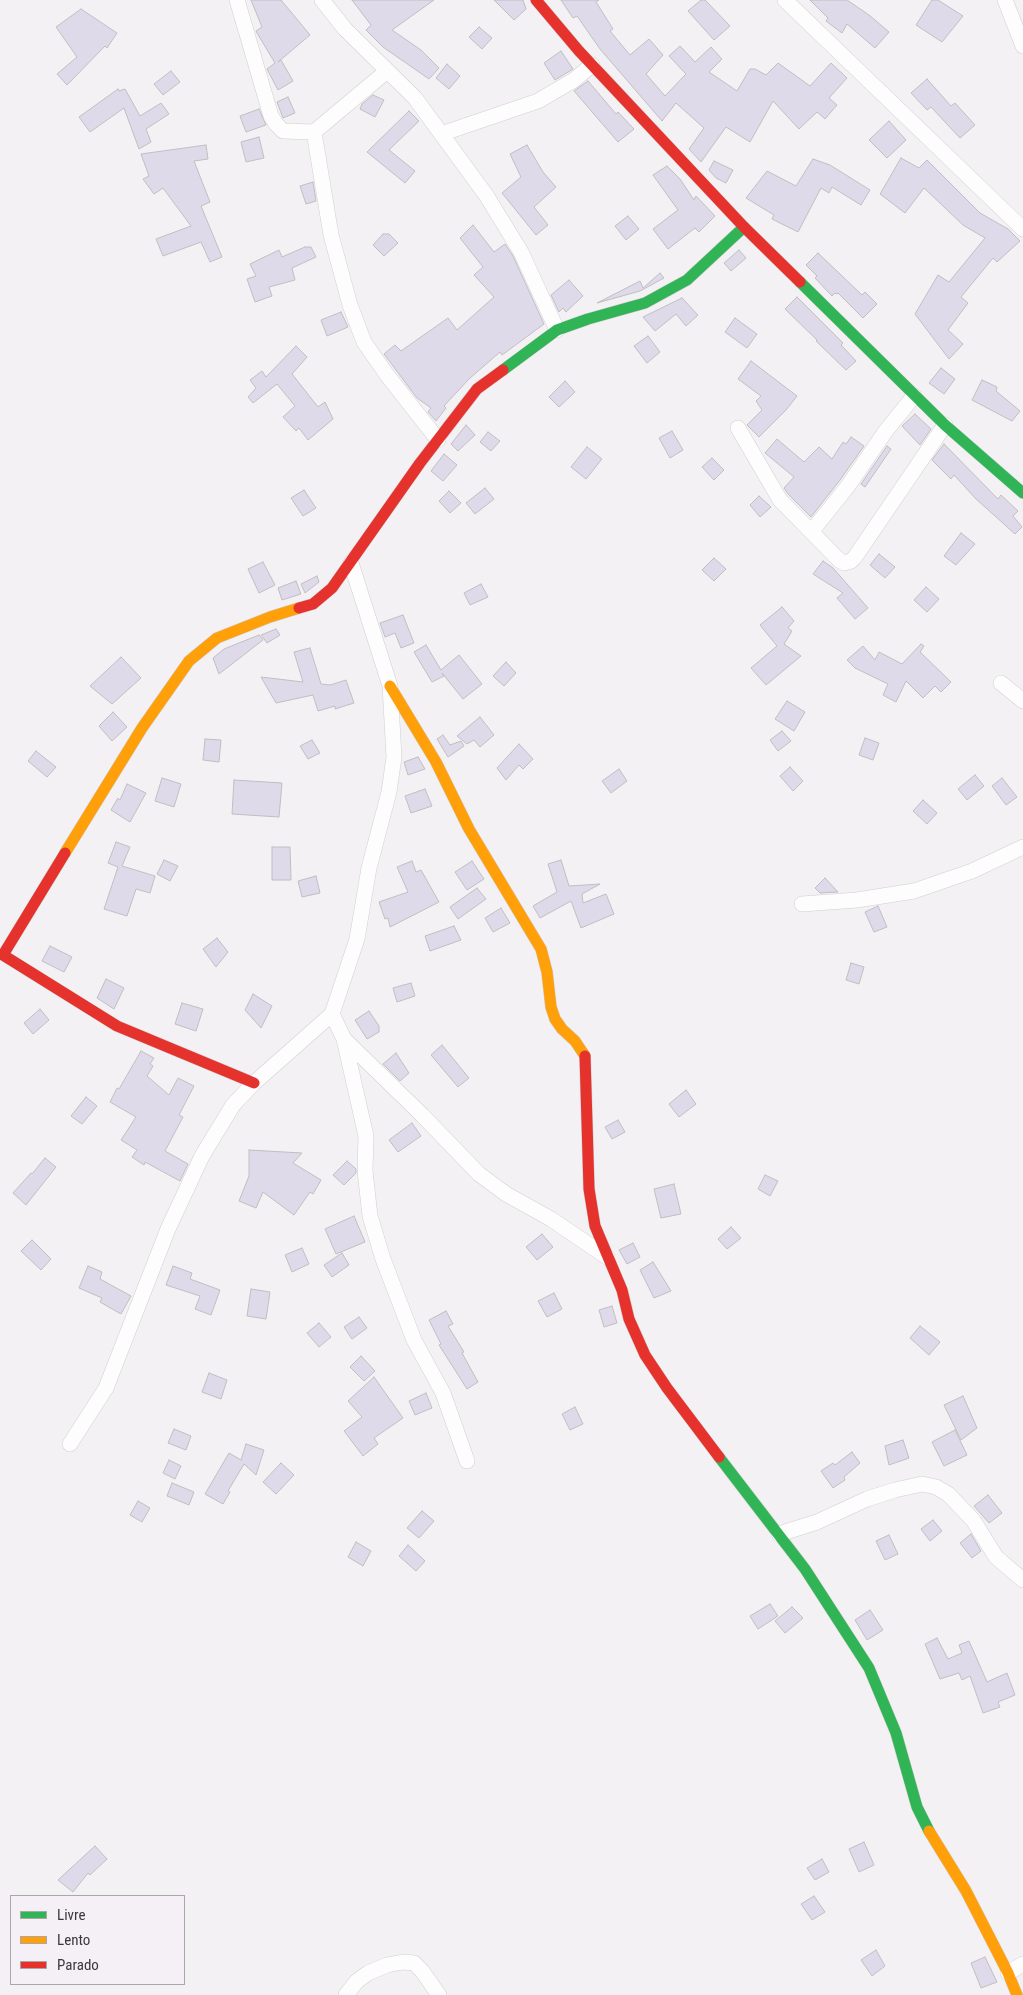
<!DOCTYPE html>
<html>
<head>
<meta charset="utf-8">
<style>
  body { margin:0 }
  #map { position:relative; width:1023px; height:1995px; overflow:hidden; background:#f4f1f4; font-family:"Roboto Condensed",sans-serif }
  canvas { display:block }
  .legend { position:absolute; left:10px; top:1895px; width:175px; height:90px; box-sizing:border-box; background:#f5f0f5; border:1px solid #aaa6aa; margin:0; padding:6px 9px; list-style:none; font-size:15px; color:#39383a }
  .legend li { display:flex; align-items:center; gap:10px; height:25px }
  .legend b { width:25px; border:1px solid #aaa6aa }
</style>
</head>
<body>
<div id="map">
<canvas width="1023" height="1995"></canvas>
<ul class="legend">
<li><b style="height:6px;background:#30b455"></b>Livre</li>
<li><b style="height:6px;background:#ff9f0a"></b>Lento</li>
<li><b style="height:6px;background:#e5322d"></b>Parado</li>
</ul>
</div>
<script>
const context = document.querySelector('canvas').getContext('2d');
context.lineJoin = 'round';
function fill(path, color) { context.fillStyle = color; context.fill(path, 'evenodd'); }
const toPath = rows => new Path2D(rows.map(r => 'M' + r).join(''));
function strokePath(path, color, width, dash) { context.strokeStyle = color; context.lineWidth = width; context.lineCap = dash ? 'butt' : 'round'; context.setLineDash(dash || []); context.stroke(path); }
const building = toPath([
  [251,0,281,0,310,35,278,62,281,60,293,81,278,90,267,69,275,63,257,33,256,31,262,27,251,0],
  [352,0,434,0,392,30,421,50,439,68,429,79,383,47,366,30,371,25,352,0],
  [494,0,523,0,526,9,514,20,494,0],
  [561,0,599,0,596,2,613,29,610,31,630,55,649,39,663,55,646,74,665,96,686,74,669,56,680,46,695,62,711,47,722,59,709,72,737,91,750,69,755,69,766,75,778,63,810,86,831,63,847,78,829,98,837,105,825,119,817,112,799,129,773,101,750,142,726,127,701,162,689,149,704,128,676,103,662,121,600,49,577,16,573,18,561,0],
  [701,0,705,0,730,26,714,40,688,11,701,0],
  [810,0,847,0,869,15,889,32,875,48,847,24,842,33,826,21,828,18,810,0],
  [932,0,938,0,963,16,942,42,916,25,932,0],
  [81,9,117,33,107,48,105,46,67,85,57,74,77,57,56,27,81,9],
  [479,27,492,38,482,49,469,37,479,27],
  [561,51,573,69,555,80,544,63,561,51],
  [447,64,460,76,449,89,436,78,447,64],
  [171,71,180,82,163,95,154,84,171,71],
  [927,79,951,106,955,103,975,125,960,138,931,107,927,110,911,93,927,79],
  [588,81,616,114,618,112,634,129,618,142,574,91,588,81],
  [118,89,119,91,125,89,140,116,161,103,169,114,146,129,151,142,139,149,124,108,90,132,79,117,118,89],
  [373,95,384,100,375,117,360,109,362,104,373,95],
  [288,97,295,113,283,118,277,102,288,97],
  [259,109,266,125,246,132,240,116,259,109],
  [409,111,419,121,389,150,415,171,405,183,367,152,409,111],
  [889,121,906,140,887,158,869,140,889,121],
  [259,137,264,158,246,162,241,142,259,137],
  [206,145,208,159,194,161,210,202,201,206,222,257,210,262,201,242,163,256,156,239,191,226,163,188,154,194,143,179,149,176,141,154,206,145],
  [527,145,543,172,556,187,534,207,548,225,536,235,502,193,521,177,510,154,527,145],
  [901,158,919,168,927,160,980,213,1008,229,1020,241,997,262,993,258,961,297,968,303,948,330,963,344,949,359,915,314,938,275,949,282,985,238,963,225,924,188,905,213,880,194,901,158],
  [813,159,830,165,870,190,861,205,832,187,829,193,821,188,798,232,772,219,774,215,746,198,767,171,796,186,813,159],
  [714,161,733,170,726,183,716,178,709,170,714,161],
  [667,166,680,179,694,200,696,196,715,216,699,232,695,228,668,249,653,229,678,210,653,175,667,166],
  [313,182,316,201,306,204,300,186,313,182],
  [628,216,639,229,626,240,615,226,628,216],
  [473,225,494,252,505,244,513,256,544,324,502,355,500,352,469,379,444,406,446,408,436,421,428,412,431,408,417,398,384,354,395,345,401,351,448,318,457,330,494,297,474,275,483,267,460,238,473,225],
  [383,234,389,234,398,243,384,256,373,245,383,234],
  [305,247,311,247,316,257,292,268,295,280,269,287,272,296,255,302,247,279,256,276,250,264,279,250,282,257,305,247],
  [739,250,746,258,731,271,724,263,739,250],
  [818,253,862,295,865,292,877,304,863,318,838,293,837,294,835,293,832,296,815,278,817,276,806,265,818,253],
  [660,273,664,278,640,291,597,303,640,281,643,288,660,273],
  [569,280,583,296,566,312,563,308,559,312,551,295,569,280],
  [797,297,843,343,841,345,856,361,846,370,816,341,817,340,785,309,797,297],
  [682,298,698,315,686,326,676,314,655,331,643,317,682,298],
  [341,312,348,327,327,336,321,320,341,312],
  [735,318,757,334,747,348,725,332,735,318],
  [648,336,660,352,647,363,634,346,648,336],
  [296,346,307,357,292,374,318,407,325,402,333,419,308,440,299,428,296,431,283,417,295,406,277,384,253,403,248,397,256,388,250,380,262,371,266,377,296,346],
  [751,361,797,396,786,410,759,437,747,425,762,410,756,401,761,396,738,379,751,361],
  [941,368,955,379,944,394,929,383,941,368],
  [982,380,997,387,996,391,1020,411,1012,421,972,400,982,380],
  [565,381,575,392,559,407,549,397,565,381],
  [915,414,931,429,920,445,902,426,915,414],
  [466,425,475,435,458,451,451,444,466,425],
  [672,431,683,450,670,458,659,438,672,431],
  [488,432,500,441,491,451,480,442,488,432],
  [851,437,864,446,840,480,811,517,788,494,784,488,794,477,765,453,777,439,804,462,819,447,832,459,843,442,846,444,851,437],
  [944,444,998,499,1001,495,1018,511,1013,516,1022,527,1015,534,976,499,954,475,951,479,932,460,944,444],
  [887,446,891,449,865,487,861,484,887,446],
  [587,447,602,459,586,479,571,467,587,447],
  [444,454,457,465,443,481,431,471,444,454],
  [712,458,724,470,714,480,702,467,712,458],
  [485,488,494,499,475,514,466,503,485,488],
  [304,490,316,508,303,516,291,498,304,490],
  [449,491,461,503,450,513,439,501,449,491],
  [759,496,771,507,760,517,750,505,759,496],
  [961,533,975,544,956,565,944,556,961,533],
  [879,554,895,567,885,578,870,565,879,554],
  [714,558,726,569,714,581,702,570,714,558],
  [823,561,833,568,868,608,855,619,837,598,843,593,813,574,823,561],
  [263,562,275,585,259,593,248,569,263,562],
  [317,576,319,582,305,593,301,584,317,576],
  [296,581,301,594,282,600,278,588,296,581],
  [481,584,488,597,470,605,464,593,481,584],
  [926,587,939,599,927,612,914,600,926,587],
  [782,607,794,621,788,628,792,631,784,644,801,656,766,685,751,668,777,646,760,625,782,607],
  [403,615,414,643,401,648,395,633,385,637,380,623,403,615],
  [276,629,280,635,267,643,261,635,276,629],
  [259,635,263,640,219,674,213,658,224,649,259,635],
  [921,644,924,646,920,652,951,682,941,692,935,686,923,698,906,681,896,702,883,695,888,684,855,668,847,660,863,646,875,660,879,652,902,664,921,644],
  [426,645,441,670,459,655,482,684,463,699,442,673,444,676,432,682,414,652,426,645],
  [310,648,321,684,330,685,346,680,354,703,335,709,335,706,318,711,313,695,276,703,261,677,303,682,294,652,310,648],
  [121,657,141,678,112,704,90,686,121,657],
  [506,662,516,673,504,686,493,676,506,662],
  [787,701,805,712,794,731,775,719,787,701],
  [113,712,127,727,112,741,99,726,113,712],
  [480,717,494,735,480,747,474,740,467,744,457,736,480,717],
  [782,731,791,741,778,751,770,740,782,731],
  [443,735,450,745,461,741,464,746,448,757,437,739,443,735],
  [865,738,879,743,873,760,859,755,865,738],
  [205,739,221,740,219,762,203,760,205,739],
  [312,740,320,753,308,759,300,746,312,740],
  [519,744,533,759,523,769,519,765,506,780,497,768,519,744],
  [36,751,56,767,47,777,28,761,36,751],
  [418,757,425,769,408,775,404,762,418,757],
  [790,767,803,781,793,791,780,776,790,767],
  [619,769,627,781,611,793,602,781,619,769],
  [975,775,984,786,967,800,958,789,975,775],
  [162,778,181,784,174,807,155,801,162,778],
  [1002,778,1017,797,1006,805,992,786,1002,778],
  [234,780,282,783,279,817,232,814,234,780],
  [127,784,146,793,130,822,111,810,118,798,120,800,127,784],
  [425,789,432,806,411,813,405,796,425,789],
  [923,800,937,813,927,824,913,811,923,800],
  [116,842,130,847,122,866,155,876,150,893,136,889,127,916,104,909,118,867,108,863,116,842],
  [272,847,290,847,291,880,272,880,272,847],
  [164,860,178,866,170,881,157,874,164,860],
  [561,860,569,886,600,884,582,894,583,903,606,894,614,914,581,928,571,901,540,918,533,906,557,892,548,864,561,860],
  [412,861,416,872,421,870,439,902,390,927,388,918,385,919,379,902,408,892,397,867,412,861],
  [472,861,484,879,467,890,455,872,472,861],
  [316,876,320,893,302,897,298,881,316,876],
  [825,878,838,892,837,892,820,893,815,888,825,878],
  [477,888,486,899,458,919,450,907,477,888],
  [878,906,887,927,874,932,865,912,878,906],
  [501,908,510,923,493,932,485,918,501,908],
  [454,926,461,940,430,951,425,936,454,926],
  [217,938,228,952,216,967,203,949,217,938],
  [50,946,72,957,64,972,42,961,50,946],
  [851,963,864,967,859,984,846,980,851,963],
  [106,979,124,988,114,1009,97,998,106,979],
  [411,983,415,996,397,1002,393,988,411,983],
  [253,994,272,1006,261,1028,245,1010,253,994],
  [182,1003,203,1009,196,1031,175,1024,182,1003],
  [40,1009,49,1020,33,1034,24,1023,40,1009],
  [369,1011,379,1026,379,1032,367,1039,355,1020,369,1011],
  [442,1045,469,1078,458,1087,431,1055,442,1045],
  [141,1051,154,1058,150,1064,153,1066,147,1076,169,1095,178,1078,194,1086,179,1115,183,1117,165,1151,188,1164,180,1181,145,1162,144,1165,132,1157,137,1150,121,1140,136,1117,110,1102,117,1088,119,1089,141,1051],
  [396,1053,409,1073,400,1081,383,1064,396,1053],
  [686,1090,696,1104,679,1117,669,1104,686,1090],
  [86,1097,97,1106,82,1124,71,1116,86,1097],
  [618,1120,625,1132,612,1139,605,1127,618,1120],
  [412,1123,421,1136,398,1152,389,1140,412,1123],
  [249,1150,302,1153,293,1163,321,1180,313,1194,310,1192,294,1215,263,1192,256,1208,239,1201,249,1176,249,1150],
  [45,1158,56,1167,26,1205,13,1193,31,1173,32,1174,45,1158],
  [347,1161,356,1169,356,1173,344,1185,333,1175,347,1161],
  [765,1175,778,1181,770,1196,758,1189,765,1175],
  [674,1184,681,1214,661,1218,654,1189,674,1184],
  [354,1216,365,1242,336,1254,325,1229,354,1216],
  [731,1227,741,1238,727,1249,718,1239,731,1227],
  [542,1234,553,1247,537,1260,526,1247,542,1234],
  [32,1240,51,1259,41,1270,21,1251,32,1240],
  [633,1243,640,1257,627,1264,619,1250,633,1243],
  [302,1248,309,1264,292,1272,285,1255,302,1248],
  [342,1253,349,1265,332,1277,324,1265,342,1253],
  [653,1262,671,1291,654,1298,640,1270,653,1262],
  [88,1266,102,1272,100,1279,131,1296,121,1314,100,1302,102,1298,79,1288,88,1266],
  [173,1266,192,1273,190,1279,220,1290,211,1315,195,1309,200,1296,166,1285,173,1266],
  [251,1289,270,1292,266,1319,247,1316,251,1289],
  [554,1293,562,1309,547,1317,538,1301,554,1293],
  [612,1306,617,1323,604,1327,599,1310,612,1306],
  [446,1311,453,1324,448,1326,464,1352,462,1353,478,1382,467,1389,439,1345,441,1344,429,1320,446,1311],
  [359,1317,367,1328,352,1339,344,1327,359,1317],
  [319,1323,331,1337,319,1347,307,1333,319,1323],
  [920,1326,940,1342,929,1355,910,1338,920,1326],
  [361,1356,375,1371,364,1381,350,1367,361,1356],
  [209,1373,227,1380,221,1399,202,1392,209,1373],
  [374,1377,403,1418,374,1438,378,1444,363,1456,344,1431,362,1417,348,1401,374,1377],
  [426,1393,432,1408,415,1415,409,1401,426,1393],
  [963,1396,977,1428,961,1440,944,1405,963,1396],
  [575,1407,583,1424,570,1430,562,1414,575,1407],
  [174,1429,191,1436,186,1450,168,1443,174,1429],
  [955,1430,967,1455,944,1466,932,1442,955,1430],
  [903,1440,909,1458,889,1465,885,1446,903,1440],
  [246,1444,264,1450,256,1475,244,1464,228,1491,230,1492,223,1504,205,1494,229,1453,241,1460,246,1444],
  [852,1452,860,1463,844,1477,845,1480,833,1488,821,1471,833,1463,835,1465,852,1452],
  [169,1460,181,1466,175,1479,163,1473,169,1460],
  [281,1463,294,1475,276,1494,263,1482,281,1463],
  [172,1483,194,1492,189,1505,167,1496,172,1483],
  [988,1495,1002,1513,989,1523,974,1506,988,1495],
  [138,1501,150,1508,142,1522,130,1515,138,1501],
  [422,1511,434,1521,419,1538,407,1528,422,1511],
  [933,1520,942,1531,930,1541,921,1529,933,1520],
  [971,1534,981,1551,972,1558,960,1543,971,1534],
  [889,1535,898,1554,885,1560,876,1541,889,1535],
  [356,1542,371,1551,363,1566,348,1557,356,1542],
  [408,1545,425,1561,416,1571,399,1556,408,1545],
  [770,1604,778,1616,758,1629,750,1616,770,1604],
  [792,1607,803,1618,785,1633,775,1621,792,1607],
  [870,1610,883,1630,867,1640,855,1620,870,1610],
  [937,1638,948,1659,962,1653,959,1645,969,1641,987,1682,1007,1673,1015,1695,998,1702,1000,1707,983,1713,970,1676,962,1680,959,1673,940,1679,925,1644,937,1638],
  [864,1842,874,1865,859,1872,849,1849,864,1842],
  [95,1846,107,1859,90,1875,88,1873,73,1892,58,1880,95,1846],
  [822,1859,829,1872,815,1880,807,1868,822,1859],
  [814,1896,825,1912,812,1920,801,1904,814,1896],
  [876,1950,885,1966,872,1976,861,1960,876,1950],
  [985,1957,997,1982,981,1988,971,1963,985,1957]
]);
const street = toPath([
  [237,0,271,116,276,124,283,131,314,132,387,71],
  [322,0,345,29,415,98,486,195,521,252,557,330],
  [785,0,1023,229],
  [1005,0,1023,46],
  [314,132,331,235,350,305,364,342,387,375,438,440],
  [441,134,538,101,574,80,592,65],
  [738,428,780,500,839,560,844,563,851,561,855,557,945,425],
  [812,531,848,486,885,432,914,396],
  [1001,683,1023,701],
  [802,904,857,900,914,891,972,871,1023,847],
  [332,1014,344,1039,422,1115,479,1174,506,1194,551,1219,607,1257],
  [344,1039,366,1136,365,1171,370,1216,383,1259,414,1340,443,1393,467,1461],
  [70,1444,106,1388,168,1229,202,1156,233,1105,254,1083,332,1014,357,939,369,868,389,792,394,757,390,686,351,563],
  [779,1534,817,1522,867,1499,895,1490,922,1484,936,1487,948,1494,973,1520,996,1557,1023,1580],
  [1008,1973,1023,1964],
  [346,1995,357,1981,368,1973,387,1965,403,1962,414,1963,422,1971,439,1995]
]);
const fast = toPath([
  [800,282,945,425,1023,493],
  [503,370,557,330,588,319,645,303,687,280,744,227],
  [719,1457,805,1569,869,1668,896,1733,917,1807,929,1831]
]);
const slow = toPath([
  [390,686,436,762,469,829,541,949,547,972,551,1007,555,1019,562,1029,575,1041,585,1056],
  [65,853,142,728,189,661,217,638,270,617,299,608],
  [929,1831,966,1891,1008,1973,1017,1995]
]);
const jam = toPath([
  [536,0,579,51,744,227,800,282],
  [299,608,313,604,332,588,420,463,477,389,503,370],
  [65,853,3,955,117,1026,254,1083],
  [585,1056,589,1189,595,1226,622,1290,629,1319,645,1355,667,1388,719,1457]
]);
fill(building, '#dfdaea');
strokePath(building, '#bfbec0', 1);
strokePath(street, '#d1cfd1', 16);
strokePath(fast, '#d1cfd1', 12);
strokePath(slow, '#d1cfd1', 12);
strokePath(jam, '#d1cfd1', 12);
strokePath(street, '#fdfdfd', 15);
strokePath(fast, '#30b455', 11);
strokePath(slow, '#ff9f0a', 11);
strokePath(jam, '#e5322d', 11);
</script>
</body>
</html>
